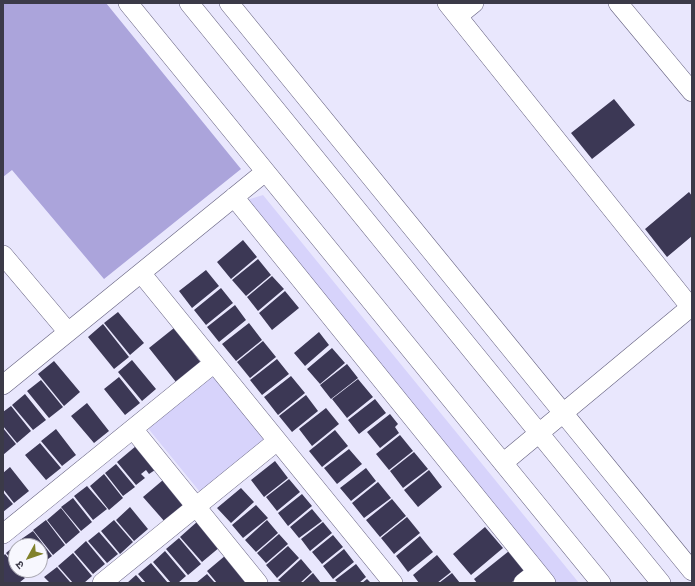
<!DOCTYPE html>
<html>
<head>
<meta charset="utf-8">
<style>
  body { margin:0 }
  #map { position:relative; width:695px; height:586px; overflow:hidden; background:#e9e7fd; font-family:"Asap Condensed","Noto Sans Devanagari",sans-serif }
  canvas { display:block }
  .frame { position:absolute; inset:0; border:4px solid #3b3a48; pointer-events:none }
  .north { position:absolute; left:8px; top:538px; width:40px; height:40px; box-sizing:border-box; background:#f7f7fe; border:1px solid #acabb5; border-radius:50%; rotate:230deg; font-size:11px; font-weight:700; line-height:16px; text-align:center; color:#3b3a48 }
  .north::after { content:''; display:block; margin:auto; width:14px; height:18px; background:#81822b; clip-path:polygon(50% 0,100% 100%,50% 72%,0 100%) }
</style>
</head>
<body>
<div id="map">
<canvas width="695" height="586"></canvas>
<div class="frame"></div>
<div class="north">उ</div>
</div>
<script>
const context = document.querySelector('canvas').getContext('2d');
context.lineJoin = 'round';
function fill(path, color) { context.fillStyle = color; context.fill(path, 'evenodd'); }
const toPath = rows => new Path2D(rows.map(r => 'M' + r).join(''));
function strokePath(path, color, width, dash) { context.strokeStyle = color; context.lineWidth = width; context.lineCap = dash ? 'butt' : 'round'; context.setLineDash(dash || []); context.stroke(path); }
const green = toPath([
  [263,195,579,583,557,583,247,200],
  [212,374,265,439,200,492,147,427]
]);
const forest = toPath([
  [3,3,106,3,241,169,104,279,12,170,3,177]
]);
const building = toPath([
  [614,99,635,125,592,159,571,133],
  [689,192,692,196,692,236,667,257,645,229],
  [243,240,257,257,231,279,217,262],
  [258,259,271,275,246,296,232,280],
  [206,270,219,286,192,308,179,291],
  [272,276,284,289,258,311,247,297],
  [221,288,233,303,206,325,194,310],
  [285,291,299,308,272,330,259,313],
  [235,305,246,320,219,342,207,327],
  [118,312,144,343,130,355,104,323],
  [249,323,262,340,236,361,222,344],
  [103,324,129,357,114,369,88,337],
  [174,328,201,363,176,382,149,348],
  [319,332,329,345,305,366,294,353],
  [263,341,276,357,250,378,237,362],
  [332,348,345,363,320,384,307,369],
  [277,359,289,374,262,395,250,380],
  [132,360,156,389,142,401,118,372],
  [54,361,80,392,64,406,38,374],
  [347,364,358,378,331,399,320,385],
  [291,376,305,393,278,415,264,397],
  [119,377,140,403,125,415,104,389],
  [358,379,373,397,347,418,332,399],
  [41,380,63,407,49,418,27,391],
  [25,394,46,420,33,430,12,405],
  [306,395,318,411,292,432,279,416],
  [375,399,386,413,359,434,348,420],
  [87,403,109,431,94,443,71,416],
  [11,406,31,431,17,443,3,426,3,412],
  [326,408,339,424,312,446,299,429],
  [390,414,398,424,395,427,399,433,380,448,367,432],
  [3,428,16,444,3,455],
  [56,429,76,455,62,466,41,441],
  [335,430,348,446,322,467,309,451],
  [400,435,413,451,389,470,376,454],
  [40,443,61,468,46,480,25,455],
  [136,446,155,470,149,474,146,470,141,474,145,478,136,485,117,462],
  [349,449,362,464,337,484,324,468],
  [414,452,428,469,403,488,390,471],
  [275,461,288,478,264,497,251,480],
  [116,464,135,487,123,496,105,473],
  [10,467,29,491,14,503,3,489,3,473],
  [366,468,376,481,351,501,340,488],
  [429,470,442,487,418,507,404,490],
  [104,474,123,498,109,510,90,486],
  [289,479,300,492,277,511,266,497],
  [163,480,184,505,165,522,143,497],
  [378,482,391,498,364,518,352,503],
  [87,486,107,509,93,520,74,496],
  [241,488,254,502,231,523,217,508],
  [3,492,13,504,3,512],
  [302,494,312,506,288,526,278,513],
  [73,498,92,522,81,531,61,507],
  [392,499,406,516,380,537,366,520],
  [256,505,268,518,243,538,232,525],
  [130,507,148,529,134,541,116,520],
  [61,508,80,532,66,544,47,520],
  [312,509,322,521,299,538,290,527],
  [407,517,420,533,394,554,381,538],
  [46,520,65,545,53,555,33,530],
  [114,520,133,542,120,554,101,531],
  [267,520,278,533,256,552,245,540],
  [198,521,220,547,202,562,180,537],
  [323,522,332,533,310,551,301,539],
  [485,527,503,548,471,575,453,554],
  [33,531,52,556,40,565,40,546,25,546,20,540],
  [99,532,118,554,107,563,88,541],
  [279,534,288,544,266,563,257,553],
  [333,535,343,547,322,564,312,552],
  [420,536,433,552,408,572,396,556],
  [179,538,201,564,188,575,166,549],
  [86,541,105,564,93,574,74,552],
  [19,542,22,546,16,546,16,565,6,553],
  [288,546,299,558,277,578,266,565],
  [344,549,354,562,333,579,323,566],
  [165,551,186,576,178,583,171,583,153,562],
  [509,551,525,571,511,583,477,583,474,579],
  [73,553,92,576,84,583,73,583,58,566],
  [5,554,16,567,16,570,18,570,25,578,19,583,4,583,3,581,3,556],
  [226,555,247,580,244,583,217,583,207,571],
  [437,555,451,572,437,583,419,583,413,575],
  [301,559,312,572,300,583,282,583,278,580],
  [151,563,168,583,146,583,138,574],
  [356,564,366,577,359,583,338,583,335,580],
  [57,567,71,583,50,583,44,577],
  [20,570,35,570,26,577],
  [313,573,321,583,302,583],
  [452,573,460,583,439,583],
  [207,574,215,583,196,583],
  [136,575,143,583,127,583],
  [367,579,371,583,362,583]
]);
const minor = toPath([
  [128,3,601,583],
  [189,3,661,583],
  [229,3,692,571],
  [447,3,692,309],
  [618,3,692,92],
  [458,16,474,3],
  [234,197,546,583],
  [3,255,68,332],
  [141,273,393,583],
  [3,385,265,172],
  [133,429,258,583],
  [503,463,692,306],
  [3,534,214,363],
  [102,583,277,441],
  [523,583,537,572]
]);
fill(green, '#d7d3fb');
fill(forest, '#aba4db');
fill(building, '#3c3855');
strokePath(minor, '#635f7e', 20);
strokePath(minor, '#fff', 19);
</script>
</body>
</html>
